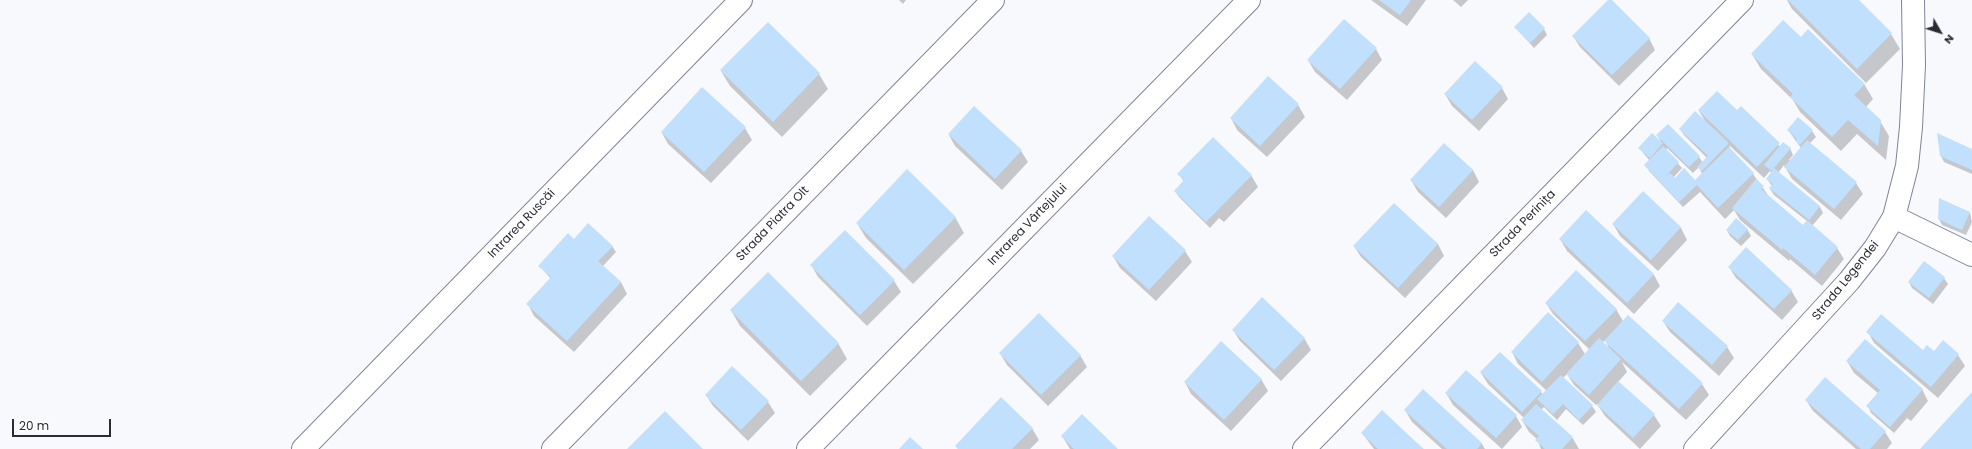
<!DOCTYPE html>
<html>
<head>
<meta charset="utf-8">
<style>
  body { margin:0 }
  #map { position:relative; width:1972px; height:449px; overflow:hidden; background:#f7f9fd; font-family:Poppins,sans-serif }
  canvas { display:block }
  .north { position:absolute; left:1920px; top:12px; width:40px; height:40px; -webkit-text-stroke:3px #fff; paint-order:stroke; rotate:129deg; font-size:11px; font-weight:700; line-height:16px; text-align:center; color:#2a2c35 }
  .north::after { content:''; display:block; margin:auto; width:14px; height:18px; background:#2a2c35; clip-path:polygon(50% 0,100% 100%,50% 72%,0 100%) }
  .scale { position:absolute; left:12px; top:419px; width:99px; height:18px; box-sizing:border-box; border:2px solid #2a2c35; border-top:0; padding-left:5px; font-size:12px; line-height:14px; white-space:nowrap; color:#2a2c35; -webkit-text-stroke:3px #fff; paint-order:stroke }
</style>
</head>
<body>
<div id="map">
<canvas width="1972" height="449"></canvas>
<div class="north">N</div>
<div class="scale">20 m</div>
</div>
<script>
const context = document.querySelector('canvas').getContext('2d');
context.lineJoin = 'round';
function fill(path, color) { context.fillStyle = color; context.fill(path, 'evenodd'); }
const toPath = rows => new Path2D(rows.map(r => 'M' + r).join(''));
function strokePath(path, color, width, dash) { context.strokeStyle = color; context.lineWidth = width; context.lineCap = dash ? 'butt' : 'round'; context.setLineDash(dash || []); context.stroke(path); }
function drawText(font, color, halo, rows, align = 'center') {
  context.font = font + ' Poppins,sans-serif'; context.lineWidth = 4; context.setLineDash([]); context.textBaseline = 'middle'; context.strokeStyle = halo; context.fillStyle = color; for (const [text, x, y, turn = 0] of rows) {
    context.save(); context.translate(x, y); context.rotate((+turn || 0) * Math.PI / 180); context.textAlign = isNaN(turn) ? turn : align; if (halo) context.strokeText(text, 0, 0); context.fillText(text, 0, 0); context.restore();
  }
}
const shadow = toPath([
  [899,0,906,0,903,4],
  [1371,0,1426,0,1407,26],
  [1453,0,1468,0,1461,7],
  [1609,0,1649,38,1655,50,1619,86,1580,47,1573,36],
  [1787,0,1858,0,1891,34,1900,49,1866,83,1792,9],
  [768,23,819,74,828,89,782,137,730,86,721,71],
  [1515,27,1544,29,1547,35,1534,48],
  [1801,38,1864,84,1873,99,1866,107,1880,121,1889,136,1886,160,1857,134,1841,151,1800,112,1793,100,1761,69,1752,54],
  [1376,49,1382,60,1347,100,1315,72,1308,60],
  [1268,77,1298,105,1305,117,1267,157,1237,130,1231,118],
  [1502,88,1508,99,1479,131,1452,106,1445,94],
  [1699,111,1737,112,1781,147,1790,148,1793,155,1789,160,1791,161,1801,148,1788,130,1812,131,1816,137,1810,143,1856,183,1863,194,1841,220,1792,179,1784,165,1778,173,1820,207,1823,213,1812,226,1837,248,1844,259,1822,286,1790,259,1789,261,1740,220,1734,210,1725,219,1700,192,1683,207,1649,171,1646,165,1650,161,1639,148,1661,142,1658,136,1699,157,1703,163,1707,158,1684,135,1680,129,1705,121],
  [1729,145,1764,178,1770,171,1772,173,1767,179,1772,186,1770,189,1774,195,1807,221,1803,226,1770,198,1753,174,1731,151],
  [1667,148,1693,173,1699,167,1702,174,1695,181,1675,179,1673,178,1682,168,1666,150],
  [745,128,752,140,711,183,668,144,662,133],
  [949,135,1021,151,1028,162,1002,190,955,146],
  [1444,144,1473,170,1479,182,1446,218,1418,192,1411,180],
  [1972,150,1972,174,1944,162,1941,156],
  [1179,174,1251,175,1258,187,1224,222,1219,218,1210,228,1179,197,1175,191,1184,182],
  [1643,192,1681,228,1687,240,1658,271,1620,236,1613,224],
  [1940,200,1970,213,1972,222,1966,235,1942,225,1939,219],
  [1394,204,1438,244,1444,256,1405,298,1361,257,1354,246],
  [1586,212,1654,275,1660,286,1634,314,1567,251,1560,239],
  [955,217,964,233,913,284,866,238,857,223],
  [1747,229,1751,236,1741,246,1730,236,1727,230],
  [574,240,612,246,616,252,603,266,621,282,627,294,574,352,534,316,528,304,551,279,540,266],
  [1185,251,1192,262,1156,301,1120,268,1113,256],
  [1924,262,1944,278,1948,284,1933,304,1912,288,1909,282],
  [812,266,894,281,901,292,867,326,818,277],
  [1729,267,1791,290,1798,302,1782,320,1736,278],
  [1546,303,1616,309,1623,321,1628,316,1702,384,1709,395,1686,420,1622,362,1627,372,1618,382,1654,415,1661,426,1640,449,1605,416,1597,404,1596,405,1574,385,1567,374,1563,378,1592,406,1596,412,1583,425,1566,409,1557,420,1544,407,1541,410,1572,437,1579,449,1541,449,1537,439,1529,432,1522,420,1524,418,1488,384,1481,373,1541,392,1543,395,1547,391,1518,364,1512,352,1548,314,1578,343,1585,354,1590,350,1553,314],
  [1605,340,1610,350,1602,343],
  [731,310,838,343,847,359,810,396,740,326],
  [1663,321,1727,347,1734,358,1719,376,1670,332],
  [1233,330,1304,338,1311,350,1281,381,1240,341],
  [1868,332,1923,351,1958,355,1965,366,1938,398,1874,343],
  [1000,353,1080,355,1087,367,1048,406,1007,365],
  [1847,361,1922,389,1928,401,1911,421,1907,418,1894,433,1871,413,1868,406,1879,394,1854,373],
  [1261,379,1268,391,1231,431,1191,394,1185,382],
  [1423,390,1482,444,1485,449,1442,449,1412,422,1405,410],
  [1446,393,1516,416,1522,427,1502,449,1453,405],
  [706,395,768,402,775,413,748,441,713,406],
  [1806,400,1885,432,1892,443,1887,449,1856,449,1813,411],
  [1032,428,1039,440,1030,449,958,449],
  [1362,433,1423,449,1374,449],
  [1062,436,1117,449,1070,449]
]);
const building = toPath([
  [1379,0,1411,0,1400,15],
  [1608,0,1612,0,1650,38,1612,75,1572,36],
  [1788,0,1859,0,1892,33,1857,69],
  [1529,12,1545,28,1530,43,1514,27],
  [1344,19,1377,48,1340,89,1307,60],
  [1783,20,1801,37,1808,29,1865,84,1854,95,1881,120,1878,146,1848,120,1832,137,1790,97,1793,94,1751,54],
  [768,22,820,73,773,122,720,70],
  [1475,61,1503,87,1472,120,1444,94],
  [1268,76,1299,104,1260,146,1230,118],
  [702,87,746,127,704,172,661,132],
  [1717,91,1737,110,1741,106,1780,143,1757,167,1698,110],
  [974,106,1022,150,995,179,948,134],
  [1695,111,1729,143,1702,171,1697,167,1708,156,1679,129],
  [1798,117,1813,130,1800,145,1795,141,1797,139,1787,130],
  [1668,124,1700,156,1689,167,1656,135],
  [1652,133,1663,143,1650,158,1638,148],
  [1937,133,1972,149,1972,170,1940,156],
  [1213,137,1252,175,1206,222,1174,191,1184,180,1177,174],
  [1807,140,1857,182,1834,209,1784,167],
  [1783,142,1791,148,1774,168,1820,206,1809,220,1769,188,1773,184,1766,179,1772,171,1764,165],
  [1444,143,1473,170,1439,207,1410,180],
  [1663,146,1679,162,1665,177,1670,173,1675,178,1684,168,1695,180,1729,147,1754,173,1718,208,1697,185,1679,202,1644,165],
  [907,169,956,217,904,270,856,223],
  [1756,179,1764,186,1761,189,1803,225,1807,220,1838,247,1815,275,1783,248,1782,250,1732,208],
  [1643,191,1681,227,1651,260,1612,224],
  [1939,198,1970,212,1962,230,1938,219],
  [1394,203,1438,244,1398,288,1353,246],
  [1586,210,1654,274,1627,303,1559,239],
  [1149,216,1186,250,1149,290,1112,256],
  [1736,218,1748,229,1738,240,1726,230],
  [588,223,613,246,598,261,621,282,567,341,526,304,551,277,538,266,568,233,574,239],
  [845,230,895,280,860,315,810,265],
  [1746,247,1792,290,1774,309,1728,267],
  [1924,261,1945,277,1929,298,1908,282],
  [1576,270,1617,309,1585,341,1545,303],
  [768,272,839,343,801,381,730,310],
  [1262,297,1305,338,1274,370,1232,330],
  [1678,302,1728,346,1712,365,1662,321],
  [1548,312,1579,342,1542,382,1511,352],
  [1039,313,1081,355,1041,395,999,353],
  [1881,314,1923,350,1927,345,1934,351,1943,340,1959,354,1931,387,1866,332],
  [1628,315,1703,383,1679,409,1604,341],
  [1599,338,1621,359,1589,395,1566,374],
  [1865,339,1923,389,1890,427,1866,406,1880,390,1846,361],
  [1221,341,1262,379,1224,420,1184,382],
  [1500,352,1542,391,1522,412,1480,372],
  [732,366,769,401,741,430,705,395],
  [1466,370,1517,415,1496,438,1445,393],
  [1561,375,1593,405,1579,420,1563,404,1553,414,1537,399],
  [1825,377,1886,431,1870,449,1861,449,1805,400],
  [1618,381,1655,414,1633,438,1597,405],
  [1423,389,1482,443,1477,449,1447,449,1404,410],
  [1972,392,1972,449,1920,449],
  [1001,397,1033,428,1012,449,958,449,955,446],
  [1536,404,1573,437,1562,449,1545,449,1535,440,1539,436,1521,420],
  [1382,410,1415,441,1424,449,1378,449,1361,433],
  [665,411,703,449,627,449],
  [1082,414,1118,449,1074,449,1061,436],
  [910,437,923,449,899,449]
]);
const minor = toPath([
  [1894,217,1907,166,1911,127,1914,65,1913,0],
  [303,449,741,0],
  [553,449,993,0],
  [808,449,1249,0],
  [1304,449,1742,0]
]);
const tertiary = toPath([
  [1695,449,1849,281,1875,248,1894,217,1972,255]
]);
const streetNames = [
  ["Intrarea Ruscăi",522,224,-46],
  ["Strada Piatra Olt",773,224,-46],
  ["Strada Perinița",1523,224,-46],
  ["Intrarea Vârtejului",1028,225,-46],
  ["Strada Legendei",1846,281,-51]
];
fill(shadow, '#0003');
fill(building, '#c1e0fd');
strokePath(minor, '#808498', 24);
strokePath(tertiary, '#808498', 24);
strokePath(minor, '#fff', 22);
strokePath(tertiary, '#fff', 22);
drawText('12px', '#2a2c35', '#fff', streetNames);
</script>
</body>
</html>
